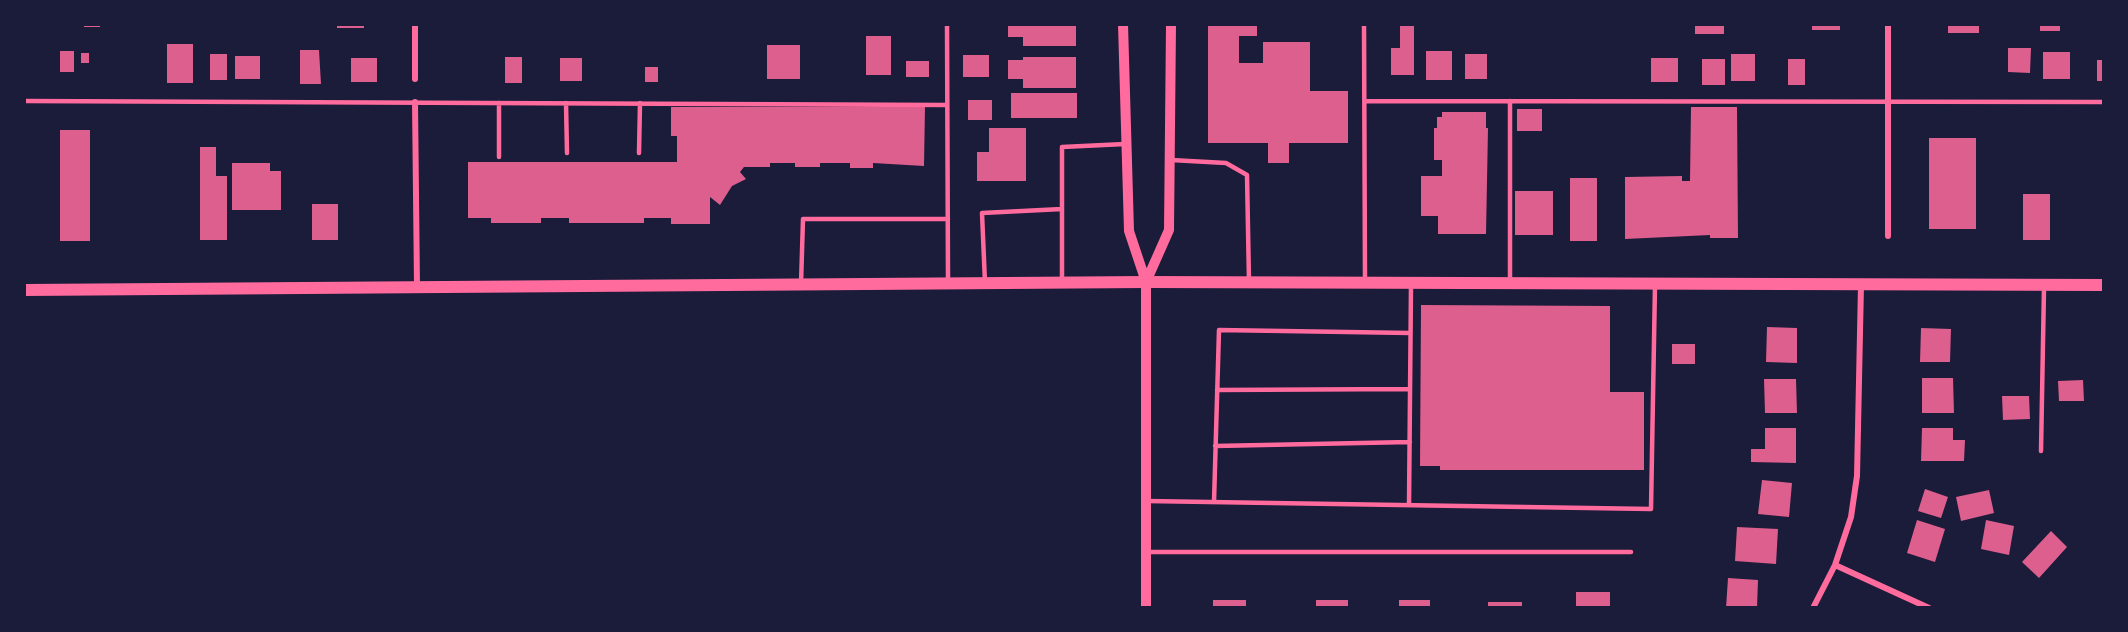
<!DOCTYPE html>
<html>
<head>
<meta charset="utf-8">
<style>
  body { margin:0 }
  #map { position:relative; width:2128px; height:632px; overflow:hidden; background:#1b1b3a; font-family:"Noto Sans",sans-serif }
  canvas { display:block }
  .frame { position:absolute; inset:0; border:26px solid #1b1b3a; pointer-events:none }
</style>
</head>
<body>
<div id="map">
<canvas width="2128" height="632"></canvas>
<div class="frame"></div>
</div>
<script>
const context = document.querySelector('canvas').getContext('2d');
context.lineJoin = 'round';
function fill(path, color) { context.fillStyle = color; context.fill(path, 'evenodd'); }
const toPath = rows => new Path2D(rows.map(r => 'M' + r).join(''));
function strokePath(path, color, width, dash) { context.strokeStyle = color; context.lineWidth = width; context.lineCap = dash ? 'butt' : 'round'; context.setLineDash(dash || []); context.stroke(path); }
const building = toPath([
  [84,24,100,24,100,27,84,27],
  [337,24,364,24,364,28,337,28],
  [1008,24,1076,24,1076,46,1023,46,1023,37,1008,37],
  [1208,24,1257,24,1257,36,1239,36,1239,63,1263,63,1263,42,1310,42,1310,91,1348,91,1348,143,1289,143,1289,163,1268,163,1268,143,1208,143],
  [1400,24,1414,24,1414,75,1391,75,1391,48,1400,48],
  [1695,24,1724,24,1724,34,1695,34],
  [1812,24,1840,24,1840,30,1812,30],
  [1948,24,1979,24,1979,33,1948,33],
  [2040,24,2060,24,2060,31,2040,31],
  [866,36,891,36,891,75,866,75],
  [167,44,193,44,193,83,167,83],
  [767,45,800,45,800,79,767,79],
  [2008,48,2031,48,2030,73,2008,72],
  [300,50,319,50,321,84,300,84],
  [60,51,74,51,74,72,60,72],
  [1426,51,1452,51,1452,80,1426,80],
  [2043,52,2070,52,2070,79,2043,79],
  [81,53,89,53,89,63,81,63],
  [210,54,227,54,227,80,210,80],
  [1465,54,1487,54,1487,79,1465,79],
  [1731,54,1755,54,1755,81,1731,81],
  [963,55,989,55,989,77,963,77],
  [235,56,260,56,260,79,235,79],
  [505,57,522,57,522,83,505,83],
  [1023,57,1076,57,1076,88,1023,88,1023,79,1008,79,1008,60,1023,60],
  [351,58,377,58,377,82,351,82],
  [560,58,582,58,582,81,560,81],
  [1651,58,1678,58,1678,82,1651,82],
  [1702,59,1725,59,1725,85,1702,85],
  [1788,59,1805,59,1805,85,1788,85],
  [2097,60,2104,60,2104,81,2097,81],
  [906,61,929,61,929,77,906,77],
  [645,67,658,67,658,82,645,82],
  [1011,93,1077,93,1077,118,1011,118],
  [968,100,992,100,992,120,968,120],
  [671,107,925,107,924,166,873,163,873,168,850,168,850,163,820,163,820,167,795,167,795,163,770,163,770,167,744,167,740,172,746,179,732,186,720,205,710,197,710,224,671,224,671,218,644,218,644,223,569,223,569,218,541,218,541,223,491,223,491,218,468,218,468,162,677,162,677,136,671,136],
  [1691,107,1737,107,1738,238,1710,238,1710,235,1625,239,1625,177,1682,176,1682,181,1690,181],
  [1517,109,1542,109,1542,131,1517,131],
  [1442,112,1486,112,1486,128,1488,128,1486,234,1438,234,1438,216,1421,216,1421,176,1442,176,1442,160,1434,160,1434,128,1437,128,1437,117,1442,117],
  [989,128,1026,128,1026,181,977,181,977,152,989,152],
  [60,130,90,130,90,241,60,241],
  [1929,138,1976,138,1976,229,1929,229],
  [200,147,216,147,216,176,227,176,227,240,200,240],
  [232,163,270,163,270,171,281,171,281,210,232,210],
  [1570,178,1597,178,1597,241,1570,241],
  [1515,191,1553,191,1553,235,1515,235],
  [2023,194,2050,194,2050,240,2023,240],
  [312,204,338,204,338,240,312,240],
  [1421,305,1610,306,1610,392,1644,392,1644,470,1440,470,1440,466,1420,466],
  [1767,327,1797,328,1797,363,1766,362],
  [1921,328,1951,329,1950,362,1920,362],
  [1672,344,1695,344,1695,364,1672,364],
  [1922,378,1953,378,1954,413,1922,413],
  [1764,379,1796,379,1797,413,1765,413],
  [2083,380,2084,401,2059,401,2058,381],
  [2002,396,2029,396,2030,419,2003,420],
  [1765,428,1796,428,1796,463,1751,462,1751,449,1765,449],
  [1922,428,1953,428,1953,440,1965,440,1964,461,1921,461],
  [1762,480,1792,483,1789,517,1758,514],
  [1925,489,1948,497,1941,518,1918,511],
  [1989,490,1994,513,1961,521,1956,497],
  [1917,520,1945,529,1935,562,1907,553],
  [1986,520,2014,526,2009,555,1981,549],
  [1737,527,1778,529,1776,564,1735,561],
  [2051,531,2067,547,2039,578,2022,562],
  [1728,578,1758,580,1757,608,1726,608],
  [1576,592,1610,592,1610,608,1576,608],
  [1213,600,1246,600,1246,608,1213,608],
  [1316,600,1348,600,1348,608,1316,608],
  [1399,600,1430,600,1430,608,1399,608],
  [1488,602,1522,602,1522,608,1488,608]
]);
const service = toPath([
  [947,24,948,282],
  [1364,24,1365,282],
  [24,101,947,105],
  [1365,101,2104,102],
  [1510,101,1510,282],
  [499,103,499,157],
  [566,103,567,153],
  [639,153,640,103],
  [1171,160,1226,163,1247,175,1249,282],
  [1062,280,1062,147,1125,144],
  [985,283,982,213,1062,209],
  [801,284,803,219,948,219],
  [1217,390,1410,389],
  [1215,446,1410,442],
  [2041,451,2044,288],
  [1146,501,1651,509,1655,285],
  [1214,502,1219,330,1410,333],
  [1409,505,1411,285],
  [1148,552,1631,552]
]);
const minor = toPath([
  [415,24,415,79],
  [1888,24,1888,236],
  [415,102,417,287],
  [1835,565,1929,608],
  [1813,608,1835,565,1851,517,1857,476,1861,285]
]);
const tertiary = toPath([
  [1123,24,1129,231,1146,282,1146,608],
  [1146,282,1169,230,1171,24]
]);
const secondary = toPath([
  [24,290,1146,282,2104,285]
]);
fill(building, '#dd5f8e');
strokePath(service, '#ff6b9d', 4.5);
strokePath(minor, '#ff6b9d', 6);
strokePath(tertiary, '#ff6b9d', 10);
strokePath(secondary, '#ff6b9d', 12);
</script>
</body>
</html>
